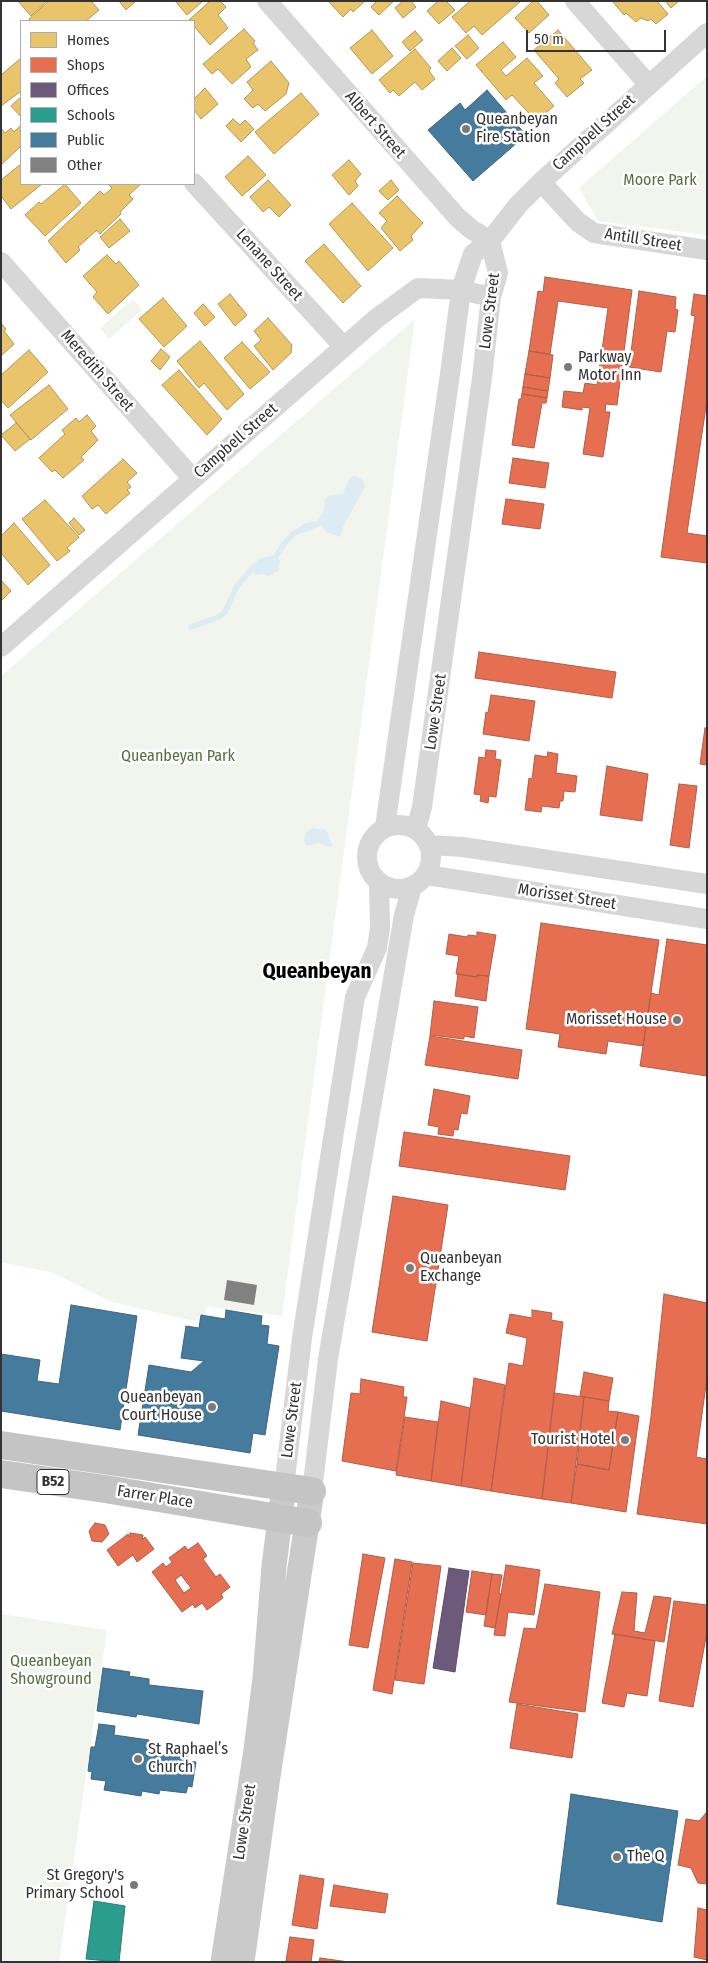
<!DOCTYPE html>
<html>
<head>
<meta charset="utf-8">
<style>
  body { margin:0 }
  #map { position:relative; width:708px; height:1963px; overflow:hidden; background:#fff; font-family:"Fira Sans Condensed",sans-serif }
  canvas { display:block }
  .frame { position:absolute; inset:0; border:2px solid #333; pointer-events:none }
  .legend { position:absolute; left:20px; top:20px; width:175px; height:165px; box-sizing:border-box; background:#fff; border:1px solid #adadad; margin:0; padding:6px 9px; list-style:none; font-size:15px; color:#333 }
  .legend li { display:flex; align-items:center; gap:10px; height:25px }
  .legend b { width:25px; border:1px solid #adadad }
  .scale { position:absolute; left:526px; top:30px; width:140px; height:22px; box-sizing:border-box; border:2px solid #333; border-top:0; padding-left:6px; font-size:15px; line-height:18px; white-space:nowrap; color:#333; -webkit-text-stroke:4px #fff; paint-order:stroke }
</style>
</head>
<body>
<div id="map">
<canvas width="708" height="1963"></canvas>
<div class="frame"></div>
<ul class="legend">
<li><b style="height:14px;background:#e9c46a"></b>Homes</li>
<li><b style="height:14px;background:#e76f51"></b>Shops</li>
<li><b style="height:14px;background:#6d597a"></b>Offices</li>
<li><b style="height:14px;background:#2a9d8f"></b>Schools</li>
<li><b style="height:14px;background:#457b9d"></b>Public</li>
<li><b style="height:14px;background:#818181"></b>Other</li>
</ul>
<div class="scale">50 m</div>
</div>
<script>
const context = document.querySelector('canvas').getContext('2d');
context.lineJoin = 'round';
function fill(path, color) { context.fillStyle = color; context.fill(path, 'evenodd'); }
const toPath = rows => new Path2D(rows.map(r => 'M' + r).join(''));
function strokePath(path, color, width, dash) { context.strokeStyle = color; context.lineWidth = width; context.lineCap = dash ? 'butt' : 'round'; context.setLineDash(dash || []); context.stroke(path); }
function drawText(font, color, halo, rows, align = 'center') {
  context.font = font + ' "Fira Sans Condensed",sans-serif'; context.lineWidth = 5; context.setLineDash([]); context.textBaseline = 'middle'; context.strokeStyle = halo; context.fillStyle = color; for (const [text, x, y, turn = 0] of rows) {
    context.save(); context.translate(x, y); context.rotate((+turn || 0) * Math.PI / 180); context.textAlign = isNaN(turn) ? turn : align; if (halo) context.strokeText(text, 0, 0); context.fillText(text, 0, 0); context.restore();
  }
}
const green = toPath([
  [707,76,707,235,598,221,579,188],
  [133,299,142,310,109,339,100,328],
  [415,319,282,1316,207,1306,203,1323,112,1302,54,1273,1,1262,1,676],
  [1,1614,107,1630,59,1962,1,1962]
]);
const water = toPath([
  [355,476,363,480,365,487,343,527,340,537,326,532,322,525,306,532,297,533,296,530,305,523,317,521,323,513,325,499,329,496,343,494,350,477],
  [276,555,280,561,278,571,268,576,264,574,255,575,249,567,261,558],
  [312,828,326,830,333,846,329,847,319,843,306,846,304,839,306,833]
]);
const homes = toPath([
  [18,1,47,1,31,16,18,1],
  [49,1,91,1,99,10,86,21,31,21,29,19,49,1],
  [119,1,136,1,126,10,119,1],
  [175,1,203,1,187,15,175,1],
  [210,1,220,1,226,7,218,15,228,28,210,45,194,26,194,21,189,20,210,1],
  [328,1,365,1,353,12,351,9,343,17,328,1],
  [377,1,394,1,379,15,371,7,377,1],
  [403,1,411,1,416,7,403,18,395,8,403,1],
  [438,1,446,1,455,10,439,24,427,11,438,1],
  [470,1,521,1,482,35,474,26,466,33,452,17,470,1],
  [533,1,537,1,549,15,529,33,515,18,533,1],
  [612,1,657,1,668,14,656,24,651,19,648,21,641,18,636,22,626,13,624,15,612,1],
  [665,1,679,1,671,8,665,1],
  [244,29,255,41,253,43,258,50,246,59,251,67,232,84,218,69,212,74,203,64,244,29],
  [372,30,393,56,372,74,350,48,372,30],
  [558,30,592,70,580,79,584,83,567,97,555,83,559,79,534,50,558,30],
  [415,31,423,40,410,51,402,42,415,31],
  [468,35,479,48,467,59,455,46,468,35],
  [503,42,516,57,501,70,506,76,527,58,543,76,534,83,554,106,536,121,512,95,506,100,476,65,503,42],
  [452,48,461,58,447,71,438,61,452,48],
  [415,49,431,68,429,71,435,79,422,90,415,82,399,96,393,90,390,93,379,80,415,49],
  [21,58,21,91,1,106,1,75,21,58],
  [271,61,289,83,286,94,265,111,258,104,253,108,244,99,253,90,247,82,271,61],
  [205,88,218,104,201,119,194,110,194,99,205,88],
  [301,93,319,114,274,154,255,132,301,93],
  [21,97,21,117,11,106,21,97],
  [233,119,240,125,245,120,254,129,241,142,226,126,233,119],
  [21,125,21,146,1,165,1,128,5,133,11,128,14,132,21,125],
  [248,156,266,175,242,196,225,177,248,156],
  [349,160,361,174,355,181,358,186,349,195,332,175,349,160],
  [21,164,21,184,42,184,11,209,1,196,1,180,21,164],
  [268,180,291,205,279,217,269,207,263,212,250,197,268,180],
  [391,180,399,190,388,200,379,191,391,180],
  [65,184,81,203,45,236,25,215,39,202,41,204,65,184],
  [111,184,141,184,129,195,133,199,120,212,121,214,100,234,97,230,78,247,80,250,66,263,48,241,100,191,104,195,112,188,109,185,111,184],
  [397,196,423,223,411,236,413,240,400,251,381,228,387,221,379,213,397,196],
  [352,203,393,248,368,271,329,224,352,203],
  [120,219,130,231,109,248,100,237,120,219],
  [324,244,361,286,343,303,305,261,324,244],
  [107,255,116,264,119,261,139,285,108,314,93,297,97,292,83,276,107,255],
  [230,294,247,315,235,326,218,304,230,294],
  [163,298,187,326,164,347,139,319,163,298],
  [203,304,215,317,205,326,194,313,203,304],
  [268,318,292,345,291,353,273,370,254,346,261,340,254,331,268,318],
  [1,323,6,329,4,331,14,344,1,356,1,323],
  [200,341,244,394,227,410,204,383,199,388,177,361,200,341],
  [242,342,270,372,250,389,224,358,242,342],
  [161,349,170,357,160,370,151,361,161,349],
  [29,350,48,372,8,408,1,400,1,375,29,350],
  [179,370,222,419,207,435,162,385,179,370],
  [49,385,68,409,31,440,10,415,49,385],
  [87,415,96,426,91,431,98,440,81,457,84,460,63,478,55,470,52,472,39,458,65,434,62,430,76,418,79,422,87,415],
  [16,423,30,439,15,451,1,435,16,423],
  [123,459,137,473,127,482,131,487,127,490,130,493,106,514,98,505,92,509,82,496,123,459],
  [45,500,79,537,67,548,70,551,57,561,22,519,45,500],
  [74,518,85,530,79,535,69,523,74,518],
  [14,523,50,565,28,585,1,553,1,536,14,523],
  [1,580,11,591,1,601,1,580]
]);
const shops = toPath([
  [545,277,632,290,617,405,606,404,605,412,610,412,603,457,583,454,590,408,582,407,582,410,562,407,564,391,583,393,585,383,597,385,608,308,558,301,550,354,529,351,538,291,543,292,545,277],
  [639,291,676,297,675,309,678,310,675,332,667,331,661,372,629,367,639,291],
  [694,294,707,296,707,400,687,533,707,536,707,563,661,557,695,316,691,315,694,294],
  [529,351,553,355,550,378,525,374,529,351],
  [525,374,550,378,548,391,523,387,525,374],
  [523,387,548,391,547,398,522,394,523,387],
  [522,394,547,398,546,403,542,403,534,448,512,445,519,399,521,399,522,394],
  [513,458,549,463,545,488,509,483,513,458],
  [506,499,544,504,540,529,502,524,506,499],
  [479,652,616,672,612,698,475,678,479,652],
  [491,695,535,701,529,741,483,734,486,712,488,713,491,695],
  [705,728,707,728,707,765,700,764,705,728],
  [486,750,496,751,495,759,501,760,496,797,489,796,488,803,480,801,481,795,474,794,479,757,485,758,486,750],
  [548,752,558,754,556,773,577,776,575,792,564,791,563,801,560,801,559,808,542,806,541,812,525,810,529,778,532,779,535,755,547,757,548,752],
  [607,766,648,774,642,821,600,815,607,766],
  [679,784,697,786,689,848,670,845,679,784],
  [541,923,659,940,643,1046,608,1041,606,1054,558,1047,560,1034,526,1029,541,923],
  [477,932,496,935,489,976,477,975,477,977,456,974,459,956,446,954,449,934,467,937,468,935,477,936,477,932],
  [667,939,707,945,707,1076,640,1066,651,993,659,995,667,939],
  [458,974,477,977,477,975,489,976,486,1001,455,996,458,974],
  [434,1001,478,1007,474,1038,464,1036,464,1039,430,1035,434,1001],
  [430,1036,522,1050,518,1079,425,1065,430,1036],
  [434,1089,470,1096,467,1114,461,1113,458,1130,454,1129,453,1136,438,1134,439,1127,428,1125,434,1089],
  [404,1132,570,1156,565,1190,399,1166,404,1132],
  [393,1196,448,1205,427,1341,372,1332,393,1196],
  [664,1294,707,1303,707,1378,696,1457,707,1459,707,1524,637,1514,651,1417,664,1294],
  [532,1310,552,1313,551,1320,563,1322,542,1499,491,1491,509,1363,523,1366,527,1338,506,1333,510,1314,532,1318,532,1310],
  [584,1372,613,1378,609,1401,580,1396,584,1372],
  [474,1378,505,1385,491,1491,461,1486,474,1378],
  [361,1379,404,1387,403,1397,407,1397,396,1471,342,1461,351,1393,360,1394,361,1379],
  [554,1393,584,1397,571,1503,542,1499,554,1393],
  [584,1397,609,1401,608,1411,618,1412,609,1470,577,1464,584,1397],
  [441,1401,470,1408,461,1486,431,1481,441,1401],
  [618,1412,639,1416,626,1512,571,1503,577,1464,609,1470,618,1412],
  [405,1417,438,1422,431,1481,396,1475,405,1417],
  [95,1523,105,1525,109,1534,102,1542,92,1541,89,1531,95,1523],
  [130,1533,143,1535,142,1540,145,1537,154,1549,137,1562,133,1555,118,1566,107,1550,128,1534,130,1537,130,1533],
  [198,1543,207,1556,203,1559,216,1577,220,1574,230,1587,221,1594,223,1598,207,1610,202,1603,195,1608,193,1604,182,1612,152,1572,163,1563,166,1567,172,1562,169,1558,185,1546,188,1550,198,1543],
  [181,1575,191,1588,184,1593,175,1580,181,1575],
  [363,1554,385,1558,368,1648,349,1645,363,1554],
  [395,1559,412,1562,392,1694,373,1690,395,1559],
  [413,1563,441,1566,424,1684,395,1680,413,1563],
  [506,1565,540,1570,534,1615,508,1612,505,1636,494,1635,506,1565],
  [472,1571,492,1574,486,1615,466,1612,472,1571],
  [492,1574,502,1575,499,1593,501,1594,495,1628,484,1626,492,1574],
  [545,1584,600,1592,585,1712,509,1702,524,1628,536,1629,545,1584],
  [622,1592,637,1593,634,1631,645,1633,654,1596,671,1598,664,1642,612,1634,622,1592],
  [674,1601,707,1605,707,1632,693,1707,659,1701,674,1601],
  [615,1634,655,1641,647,1696,627,1693,624,1707,602,1703,615,1634],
  [517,1704,578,1714,572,1758,510,1748,517,1704],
  [706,1813,707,1813,707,1884,698,1883,691,1868,678,1865,686,1819,699,1821,706,1813],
  [300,1875,324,1879,317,1929,292,1925,300,1875],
  [334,1885,388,1894,385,1913,330,1906,334,1885],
  [698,1908,707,1910,707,1960,694,1957,698,1908],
  [290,1937,314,1940,311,1962,286,1961,290,1937],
  [320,1958,349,1962,319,1962,320,1958]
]);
const offices = toPath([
  [449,1568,469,1571,455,1672,433,1668,449,1568]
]);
const schools = toPath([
  [94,1901,125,1906,119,1962,86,1959,94,1901]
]);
const public = toPath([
  [487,90,526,135,473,181,428,130,460,103,465,110,487,90],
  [71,1305,137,1316,120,1430,1,1411,1,1354,40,1360,37,1381,59,1384,71,1305],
  [226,1310,262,1316,261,1325,269,1326,267,1344,279,1346,265,1435,253,1433,250,1453,138,1435,149,1365,191,1372,204,1361,181,1358,186,1326,199,1328,201,1315,225,1319,226,1310],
  [103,1668,130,1672,129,1676,149,1679,149,1685,203,1691,199,1724,137,1714,136,1717,97,1711,103,1668],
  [99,1724,115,1726,114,1735,149,1740,147,1753,176,1757,177,1751,188,1753,186,1761,196,1762,192,1787,188,1786,186,1793,160,1790,159,1794,142,1791,141,1796,104,1790,106,1781,91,1779,92,1772,88,1771,91,1747,95,1747,99,1724],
  [571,1794,678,1811,662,1922,557,1904,571,1794]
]);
const stream = toPath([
  [273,561,284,544,294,533,302,530],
  [191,627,219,617,225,612,237,586,251,570,259,567]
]);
const building = toPath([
  [227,1280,257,1285,254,1305,224,1300]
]);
const minor = toPath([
  [267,1,458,218,471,229,490,241],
  [575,1,648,84],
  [541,182,578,222,594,233,707,250],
  [194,183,344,347],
  [1,262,193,479],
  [1,647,377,318,418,288,461,290,491,297],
  '367 857a32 32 0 1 1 64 0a32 32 0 1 1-64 0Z',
  [385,827,450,374,461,290,473,254,490,241,518,205,541,182,707,33],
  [416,829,422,807,482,378,491,297,498,273,490,241],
  [430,845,463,847,707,884],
  [427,875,707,919],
  [284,1487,302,1338,355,997,377,948,380,928,379,883],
  [312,1491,328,1359,404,915,412,887]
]);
const major = toPath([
  [223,1962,256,1750,265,1678,274,1566,284,1487],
  [242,1962,267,1783,312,1491]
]);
const highway = toPath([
  [1,1445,312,1491],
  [1,1474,105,1489,308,1523]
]);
const markers = [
  [466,129,5,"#7a7a7a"],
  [568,367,5,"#7a7a7a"],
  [677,1020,5,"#7a7a7a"],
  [410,1268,5,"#7a7a7a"],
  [212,1407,5,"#7a7a7a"],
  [625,1440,5,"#7a7a7a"],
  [138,1759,5,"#7a7a7a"],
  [617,1857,5,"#7a7a7a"],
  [134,1885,5,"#7a7a7a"]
];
const shields = [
  [53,1482,32]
];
const shieldNames = [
  ["B52",53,1482]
];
const poiNames = [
  ["Queanbeyan",476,120],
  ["Fire Station",476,138],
  ["Parkway",578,358],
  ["Motor Inn",578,376],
  ["Morisset House",667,1020,"right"],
  ["Queanbeyan",420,1259],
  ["Exchange",420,1277],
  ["Queanbeyan",202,1398,"right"],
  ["Court House",202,1416,"right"],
  ["Tourist Hotel",615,1440,"right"],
  ["St Raphael’s",148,1750],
  ["Church",148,1768],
  ["The Q",627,1857],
  ["St Gregory's",124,1876,"right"],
  ["Primary School",124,1894,"right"]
];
const streetNames = [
  ["Albert Street",375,125,49],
  ["Campbell Street",594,133,-42],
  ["Antill Street",643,240,9],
  ["Lenane Street",269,265,48],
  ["Lowe Street",490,311,-83],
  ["Meredith Street",97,371,49],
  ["Campbell Street",236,441,-41],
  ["Lowe Street",436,712,-82],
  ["Morisset Street",567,897,9],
  ["Lowe Street",292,1420,-83],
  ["Farrer Place",155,1497,9],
  ["Lowe Street",245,1822,-81]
];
const parkNames = [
  ["Moore Park",660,181],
  ["Queanbeyan Park",178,757],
  ["Queanbeyan",51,1662],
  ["Showground",51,1680]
];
const districtNames = [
  ["Queanbeyan",317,972]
];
fill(green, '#f1f5ed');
fill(water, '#ddebf3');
fill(homes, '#e9c46a');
strokePath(homes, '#b2985a', 1);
fill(shops, '#e76f51');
strokePath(shops, '#b15d48', 1);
fill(offices, '#6d597a');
strokePath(offices, '#5c4e65', 1);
fill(schools, '#2a9d8f');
strokePath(schools, '#2d7d73', 1);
fill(public, '#457b9d');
strokePath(public, '#40657d', 1);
strokePath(stream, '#ddebf3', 5.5);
fill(building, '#818181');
strokePath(minor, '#d7d7d7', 20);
strokePath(major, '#cacaca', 25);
strokePath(highway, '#c4c4c4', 28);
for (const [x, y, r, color] of markers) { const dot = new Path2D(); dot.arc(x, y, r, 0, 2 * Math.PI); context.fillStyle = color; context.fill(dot); strokePath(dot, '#fff', 2); }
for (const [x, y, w] of shields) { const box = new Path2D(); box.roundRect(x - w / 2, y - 12.5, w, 25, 4); context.fillStyle = '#fff'; context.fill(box); strokePath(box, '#333', 1); }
drawText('bold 15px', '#333', null, shieldNames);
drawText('16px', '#333', '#fff', poiNames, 'left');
drawText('16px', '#333', '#fff', streetNames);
drawText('16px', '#56703f', '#fff', parkNames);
drawText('bold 21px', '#000', '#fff', districtNames);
</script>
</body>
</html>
